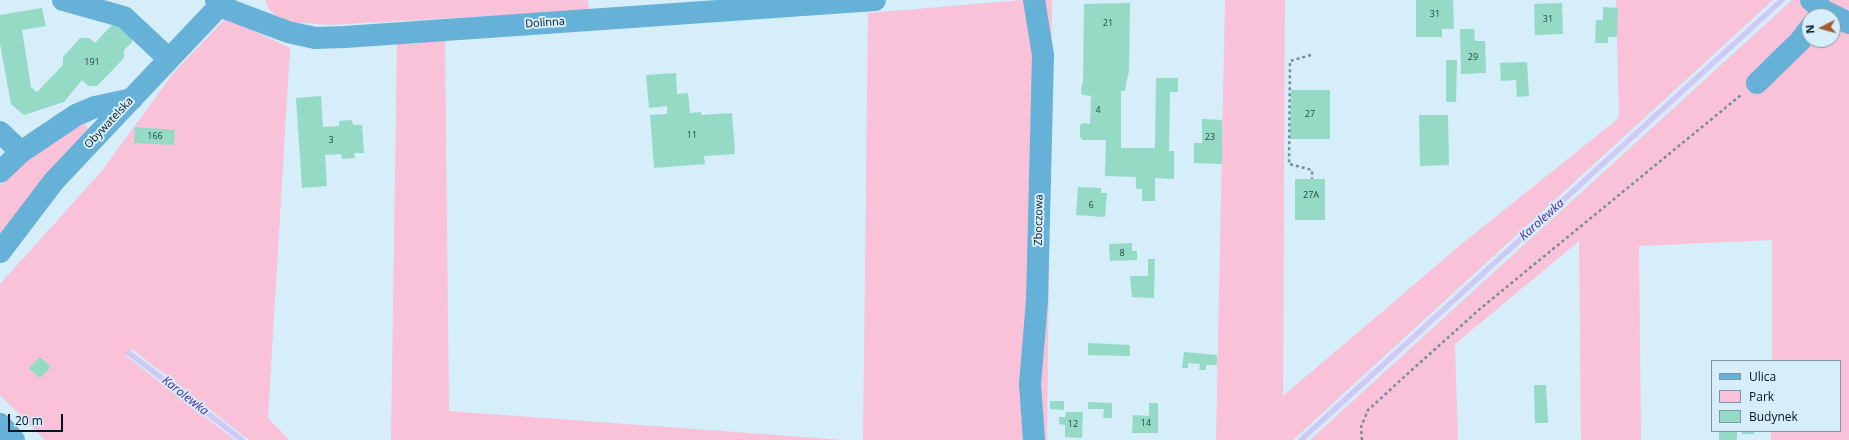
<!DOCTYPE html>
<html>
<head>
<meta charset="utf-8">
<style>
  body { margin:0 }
  #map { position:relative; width:1849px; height:440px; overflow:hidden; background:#d6edfa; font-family:"Open Sans",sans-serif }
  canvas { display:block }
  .legend { position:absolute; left:1711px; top:360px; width:130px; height:72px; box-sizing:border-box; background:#d6edfa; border:1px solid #8097a3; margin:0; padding:5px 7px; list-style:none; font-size:12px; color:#001621 }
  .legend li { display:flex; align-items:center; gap:8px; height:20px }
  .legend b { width:20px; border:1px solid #8097a3 }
  .north { position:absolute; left:1801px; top:8px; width:40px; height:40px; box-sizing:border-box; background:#d6edfa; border:1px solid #8097a3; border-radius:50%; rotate:264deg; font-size:11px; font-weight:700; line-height:16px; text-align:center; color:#001621 }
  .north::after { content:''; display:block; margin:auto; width:14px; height:18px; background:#a15d2f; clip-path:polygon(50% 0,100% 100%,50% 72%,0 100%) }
  .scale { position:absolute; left:8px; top:414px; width:55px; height:18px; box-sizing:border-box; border:2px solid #001621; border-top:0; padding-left:5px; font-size:12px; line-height:14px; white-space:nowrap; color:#001621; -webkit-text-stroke:3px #d6edfa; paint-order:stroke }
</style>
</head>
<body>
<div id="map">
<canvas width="1849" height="440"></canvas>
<ul class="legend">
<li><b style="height:5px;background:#66b1d7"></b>Ulica</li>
<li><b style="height:11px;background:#f9c2d8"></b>Park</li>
<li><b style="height:11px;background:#95dac4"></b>Budynek</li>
</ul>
<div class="north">N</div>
<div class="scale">20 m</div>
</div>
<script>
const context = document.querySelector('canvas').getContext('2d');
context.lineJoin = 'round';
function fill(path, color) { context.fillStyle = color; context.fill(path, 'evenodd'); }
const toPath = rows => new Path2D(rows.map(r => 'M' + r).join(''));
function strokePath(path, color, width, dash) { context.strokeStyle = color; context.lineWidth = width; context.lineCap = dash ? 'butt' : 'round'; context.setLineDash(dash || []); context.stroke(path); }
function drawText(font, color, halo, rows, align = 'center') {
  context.font = font + ' "Open Sans",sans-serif'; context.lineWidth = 4; context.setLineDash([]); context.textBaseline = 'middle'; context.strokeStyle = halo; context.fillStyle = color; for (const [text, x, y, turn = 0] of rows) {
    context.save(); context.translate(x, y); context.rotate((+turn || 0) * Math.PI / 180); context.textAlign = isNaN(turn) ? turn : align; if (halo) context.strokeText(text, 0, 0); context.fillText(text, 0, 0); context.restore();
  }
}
const green = toPath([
  [265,0,588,0,589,10,331,25,290,22,275,15,269,9],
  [1023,0,1052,0,1047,440,863,440,868,13],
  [1225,0,1285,0,1283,396,1463,243,1619,118,1616,0,1773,0,1293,440,1216,440],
  [1792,0,1801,0,1820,16,1809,16,1809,40,1833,40,1833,25,1849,31,1849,440,1771,440,1771,431,1840,431,1840,361,1772,361,1772,240,1639,246,1641,440,1581,440,1579,241,1455,344,1458,440,1310,440],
  [1827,0,1849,0,1849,10,1836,5],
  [226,18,290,48,268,418,289,440,249,440,132,349,126,356,235,440,45,440,0,395,0,284,101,172,174,72],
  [445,39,449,411,844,440,391,440,397,43],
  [80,124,85,124,88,129,0,238,0,186,25,162]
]);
const stream = toPath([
  [129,353,242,440],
  [1301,440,1782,0]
]);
const building = toPath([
  [1416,0,1453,0,1454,29,1442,29,1442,37,1416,37],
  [1130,3,1129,72,1126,83,1125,91,1121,91,1121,148,1155,148,1156,78,1178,78,1178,92,1170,92,1169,151,1174,151,1174,179,1155,178,1155,201,1142,201,1142,189,1136,189,1136,177,1105,176,1106,140,1083,140,1080,137,1080,125,1083,123,1090,124,1091,96,1083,95,1081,93,1082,83,1083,83,1084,4],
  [1562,3,1563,34,1535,35,1534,4],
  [1603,7,1618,8,1617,37,1608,37,1608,43,1595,43,1596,20,1603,20],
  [42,8,46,26,22,30,31,87,37,92,63,65,63,57,80,38,89,38,95,43,112,25,119,25,132,37,132,42,124,50,124,58,97,86,88,86,82,80,64,102,24,115,11,104,0,44,0,15],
  [1460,29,1474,29,1475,41,1485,41,1486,73,1461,74],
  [1446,60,1457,60,1456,102,1446,102],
  [1527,62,1529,96,1517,97,1516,80,1501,81,1500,63],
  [676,73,677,94,688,93,690,113,701,112,701,115,732,113,735,154,704,156,705,164,654,168,650,115,667,114,667,106,649,108,646,75],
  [1291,90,1330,90,1330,139,1290,139],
  [321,96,323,127,339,126,339,121,352,120,353,125,362,125,364,153,354,153,355,158,342,159,341,154,325,155,327,186,302,188,296,98],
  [1419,115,1448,115,1449,165,1420,166],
  [1202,119,1222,120,1222,164,1194,163,1194,143,1202,143],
  [135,127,175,130,174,145,134,143],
  [1295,179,1325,179,1325,220,1295,220],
  [1078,187,1101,188,1101,193,1107,193,1105,217,1076,215],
  [1132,243,1132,251,1137,251,1137,260,1110,261,1109,244],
  [1148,259,1155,259,1154,298,1132,297,1130,276,1148,276],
  [1088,343,1130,345,1130,356,1088,355],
  [1184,352,1217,355,1217,365,1206,365,1206,370,1199,370,1200,364,1188,363,1188,368,1182,368],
  [40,357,51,367,40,378,29,368],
  [1534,385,1546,385,1548,423,1535,423],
  [1050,401,1064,401,1064,410,1050,409],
  [1088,402,1112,403,1112,418,1103,418,1104,409,1088,409],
  [1149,403,1158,403,1158,433,1132,433,1133,415,1149,416],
  [1066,412,1083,412,1082,438,1065,437,1065,425,1059,424,1059,417,1065,417],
  [1719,431,1737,431,1737,440,1719,440],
  [1742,431,1754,431,1754,434,1742,434]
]);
const path = toPath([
  [1311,55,1290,61,1289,164,1312,170,1312,179],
  [1362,440,1361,427,1368,410,1414,368,1481,308,1741,95]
]);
const minor = toPath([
  [63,0,124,17,169,59],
  [216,0,227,9,288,32,315,38,345,37,875,0],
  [1034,0,1043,55,1037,301,1030,384,1034,440],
  [1811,0,1824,11,1849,23],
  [1757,83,1800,41,1809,29],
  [0,132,21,152],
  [0,172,21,152,76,115,95,107,132,99],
  [0,252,54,181,225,0],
  [0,424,14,440]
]);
const numberNames = [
  ["31",1435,14],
  ["31",1548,19],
  ["21",1108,23],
  ["29",1473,57],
  ["191",92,62],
  ["4",1098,110],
  ["27",1310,114],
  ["11",692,135],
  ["166",155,136],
  ["23",1210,137],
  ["3",331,140],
  ["27A",1311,195],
  ["6",1091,205],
  ["8",1122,253],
  ["14",1146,423],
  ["12",1073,424]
];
const streetNames = [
  ["Dolinna",545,23,-4],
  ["Obywatelska",109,123,-47],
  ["Zboczowa",1039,220,-89]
];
const waterNames = [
  ["Karolewka",1542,220,-42],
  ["Karolewka",185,396,38]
];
fill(green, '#f9c2d8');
strokePath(stream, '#d0c9f4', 5.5);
fill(building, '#95dac4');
strokePath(path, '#768c98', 2.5, [3, 3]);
strokePath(minor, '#66b1d7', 22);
drawText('9px', '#25474a', null, numberNames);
drawText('11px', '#001621', '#d6edfa', streetNames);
drawText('italic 12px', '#51289e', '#d6edfa', waterNames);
</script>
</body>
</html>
